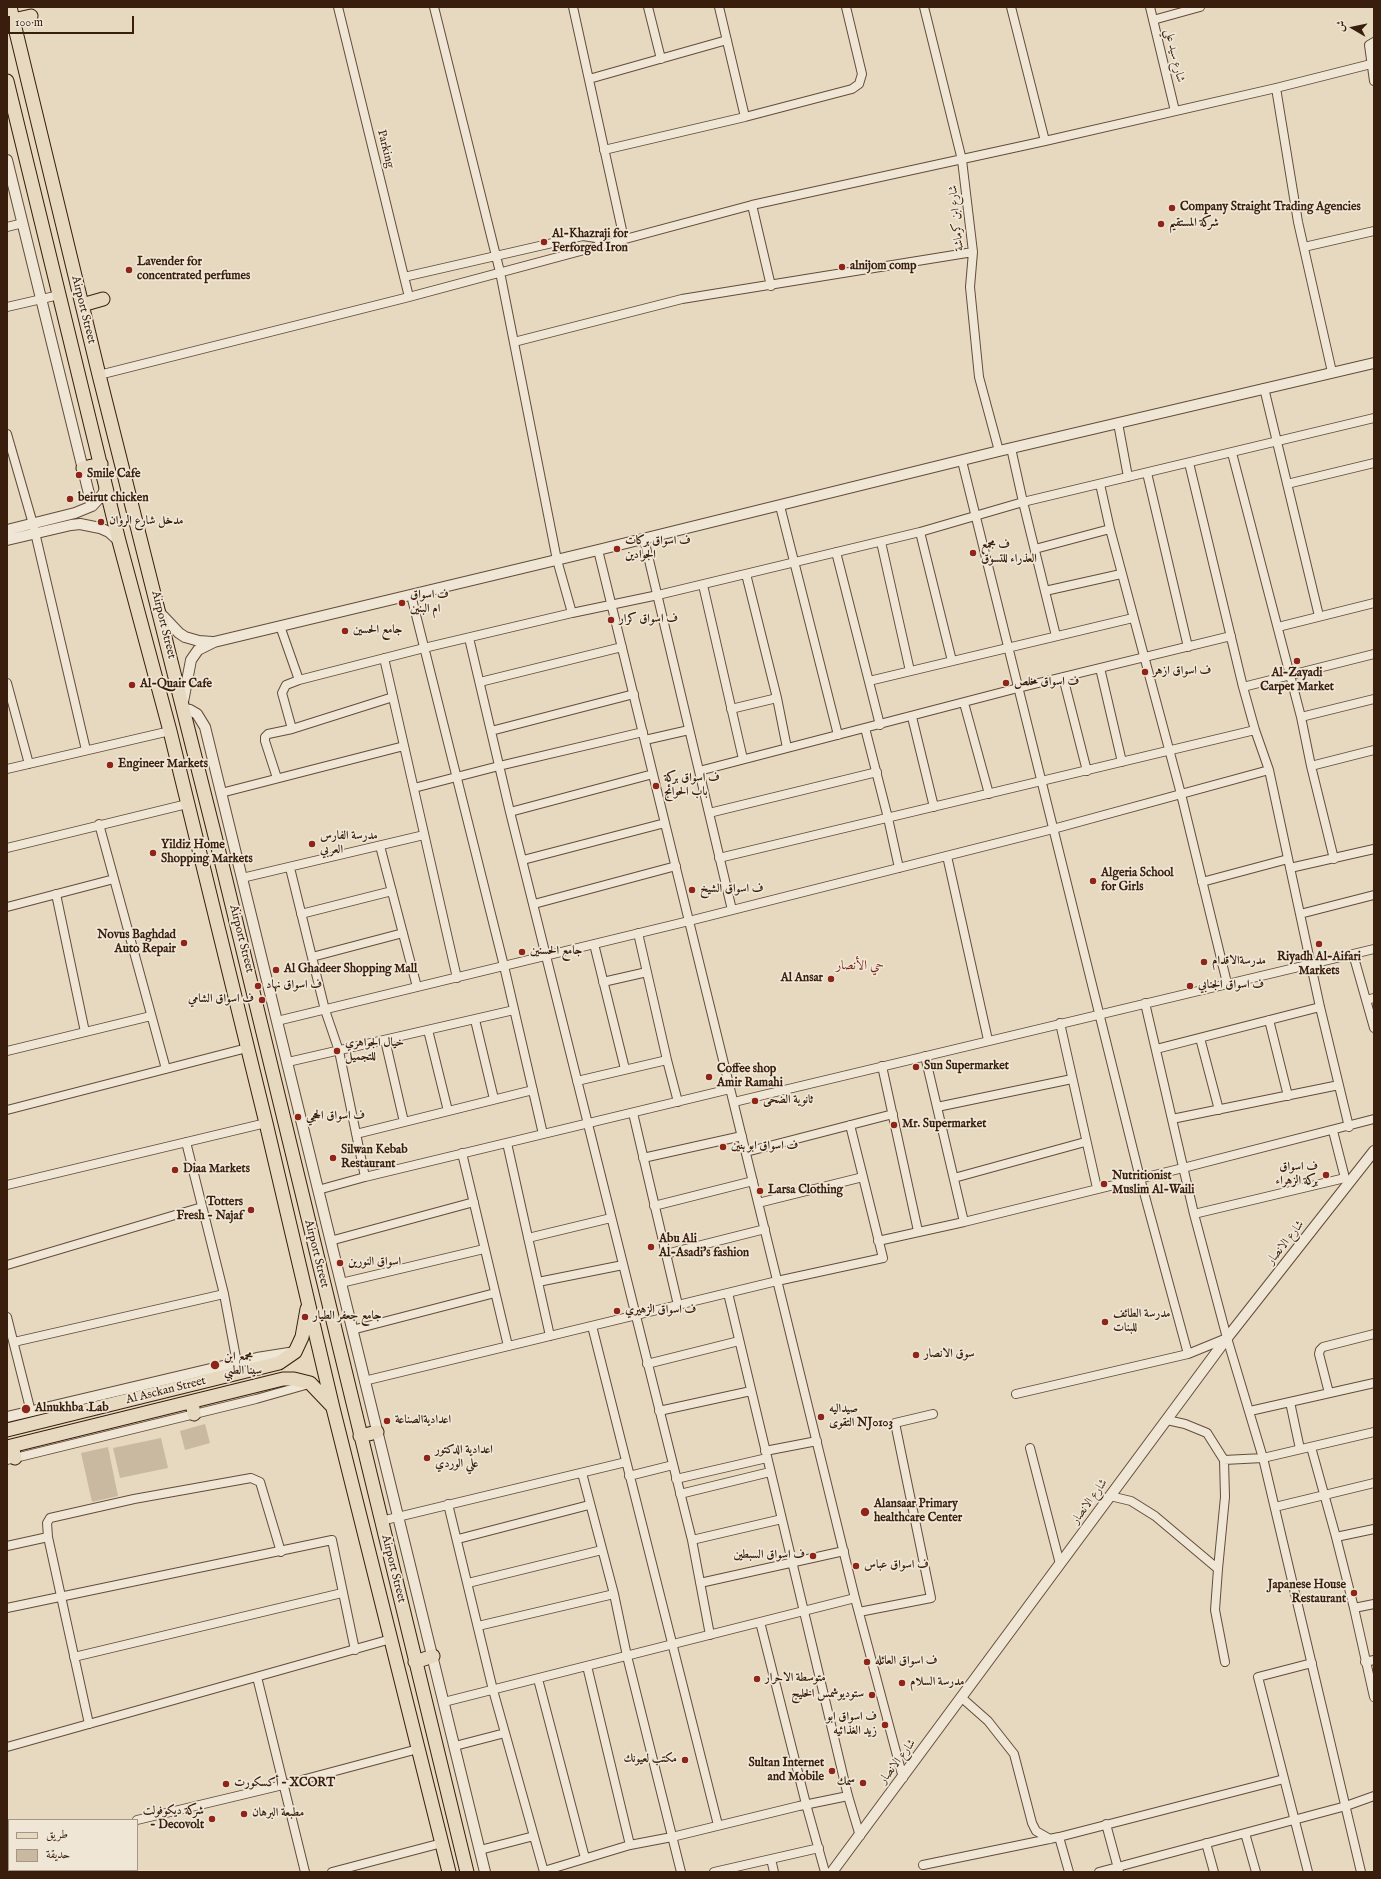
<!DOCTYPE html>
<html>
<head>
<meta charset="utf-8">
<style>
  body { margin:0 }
  #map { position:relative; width:1381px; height:1879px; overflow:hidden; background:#e6d9bf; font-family:"IM FELL English",Amiri,serif }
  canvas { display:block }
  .frame { position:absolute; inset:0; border:8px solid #391d0d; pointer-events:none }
  .legend { position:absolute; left:8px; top:1819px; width:130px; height:52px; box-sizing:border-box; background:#efe6d5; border:1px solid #a69685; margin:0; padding:5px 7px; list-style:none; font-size:12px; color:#391d0d }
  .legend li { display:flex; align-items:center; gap:8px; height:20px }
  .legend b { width:20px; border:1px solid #a69685 }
  .north { position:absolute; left:1333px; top:8px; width:40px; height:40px; -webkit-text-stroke:3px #efe6d5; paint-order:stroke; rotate:279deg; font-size:11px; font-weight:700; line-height:16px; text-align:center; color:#391d0d }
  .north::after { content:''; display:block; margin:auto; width:14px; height:18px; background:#391d0d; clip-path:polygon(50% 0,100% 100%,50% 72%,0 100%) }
  .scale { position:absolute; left:8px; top:16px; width:126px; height:18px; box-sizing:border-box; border:2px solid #391d0d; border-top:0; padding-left:5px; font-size:12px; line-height:14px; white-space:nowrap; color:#391d0d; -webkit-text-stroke:3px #efe6d5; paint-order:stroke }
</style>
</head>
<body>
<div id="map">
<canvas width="1381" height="1879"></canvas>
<div class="frame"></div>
<ul class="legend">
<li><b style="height:5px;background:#e6d9bf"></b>طريق</li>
<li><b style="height:11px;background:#c9b9a1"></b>حديقة</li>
</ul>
<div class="north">ش</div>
<div class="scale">100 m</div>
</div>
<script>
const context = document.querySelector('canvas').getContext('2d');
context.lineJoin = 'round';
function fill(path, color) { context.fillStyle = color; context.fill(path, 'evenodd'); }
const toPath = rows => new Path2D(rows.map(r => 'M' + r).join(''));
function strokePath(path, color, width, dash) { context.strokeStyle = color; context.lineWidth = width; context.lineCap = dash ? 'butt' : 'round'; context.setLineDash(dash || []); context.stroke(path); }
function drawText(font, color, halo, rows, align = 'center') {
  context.font = font + ' "IM FELL English",Amiri,serif'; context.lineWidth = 3.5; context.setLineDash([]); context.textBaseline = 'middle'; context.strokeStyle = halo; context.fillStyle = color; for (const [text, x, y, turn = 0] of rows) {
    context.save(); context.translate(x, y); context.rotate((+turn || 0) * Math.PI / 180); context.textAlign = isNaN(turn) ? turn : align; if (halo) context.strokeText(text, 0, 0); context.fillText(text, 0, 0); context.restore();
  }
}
const green = toPath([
  [205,1424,210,1443,185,1450,180,1431],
  [161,1438,168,1468,120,1478,113,1448],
  [108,1447,118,1496,92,1502,81,1453]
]);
const minor = toPath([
  [338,7,409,297],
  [434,7,500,272,557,560,572,613],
  [573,7,624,239],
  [648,7,661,59],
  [719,7,745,117],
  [924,7,962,160,973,252,970,287,979,377,999,451],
  [1011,7,1045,141],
  [1150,7,1175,111],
  [1153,20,1200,7],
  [1374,42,1369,45,1374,81],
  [589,79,727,40],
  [1276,88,1298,222,1332,372],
  [604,150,745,117,852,89,859,84,862,74,846,7],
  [752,205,771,286],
  [7,227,23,223],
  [1304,247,1374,231],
  [404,277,583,236,596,238,603,245],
  [7,307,59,295],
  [514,342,682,299,973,252],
  [99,375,409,297,752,205,1045,141,1276,88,1371,64],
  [1264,388,1319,616],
  [1118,423,1128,477],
  [7,434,33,524,86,750],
  [1011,448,1023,502,1056,636],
  [1232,453,1301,717,1311,766,1334,859],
  [962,461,1140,1178,1188,1354],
  [1189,463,1243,687,1255,730,1269,770,1320,1007,1349,1127],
  [1147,473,1188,647],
  [1100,484,1110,529,1181,794,1227,983],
  [1287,484,1374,463],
  [780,506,838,735],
  [920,532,952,661],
  [644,539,732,910],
  [881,542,910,671],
  [1035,549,1110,529],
  [598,550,855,1598,903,1778],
  [836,552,880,725],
  [746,574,777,698,787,748],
  [703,585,743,759],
  [1045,591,1121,574],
  [411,595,504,966,543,1134],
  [280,626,299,680],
  [1278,627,1374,603],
  [469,638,510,812,692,1540,710,1635],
  [384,658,457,978],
  [1100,668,1122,762],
  [1063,677,1087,771],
  [869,681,1133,618],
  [480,682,622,647],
  [7,683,29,764],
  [1243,687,1374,654],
  [964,703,989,794],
  [731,709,777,698],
  [912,717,934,807],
  [1301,717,1374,699],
  [865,728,888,818,899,868],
  [292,729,282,693,286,685,299,680,424,648,572,613,658,595,920,532,1023,502,1374,418],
  [491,731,634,694],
  [645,740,689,730],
  [1311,766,1374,750],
  [7,769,170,731],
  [699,771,1018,688,1231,636],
  [277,778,265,741,265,737,268,734,292,729,393,697],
  [414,788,499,766,643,732],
  [221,793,404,746],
  [510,812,653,774],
  [709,813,877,772],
  [99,824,166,1069],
  [380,846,417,987],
  [7,848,187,804],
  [947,856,988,1040],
  [719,858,1255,730],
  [523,860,665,823],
  [290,868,325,1010,339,1051,365,1177],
  [1290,868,1374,849],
  [242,878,424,835],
  [1202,882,1288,859],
  [56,894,85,1032],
  [534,904,676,866],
  [7,907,114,879],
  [301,914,392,891],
  [1300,914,1374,895],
  [638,933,667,1060],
  [594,944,625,1069],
  [1353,954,1374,1028],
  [312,957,403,933],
  [603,982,647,972],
  [1366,1000,1374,998],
  [1145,1003,1194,1214,1227,1338,1263,1458,1361,1872],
  [475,1020,494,1099],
  [1269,1020,1288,1096],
  [277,1021,689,921,1053,829,1269,770],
  [1060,1023,1097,1188],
  [428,1030,448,1111],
  [1200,1038,1219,1110],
  [385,1040,404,1122],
  [1156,1049,1320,1007],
  [7,1051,151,1016],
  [925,1056,964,1222],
  [288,1062,514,1010],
  [882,1066,918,1231],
  [577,1081,667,1060,678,1102],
  [734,1102,1374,949],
  [937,1107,1072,1079],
  [7,1110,247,1048],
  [633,1113,678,1305],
  [1172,1119,1339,1085],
  [1333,1131,1345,1178],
  [356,1134,533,1090],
  [186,1142,224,1294,237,1363],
  [507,1143,550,1336],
  [746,1152,893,1114],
  [462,1153,508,1346],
  [643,1158,742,1136],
  [954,1178,1085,1142],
  [7,1185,266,1123],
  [318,1190,365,1177,730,1089],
  [758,1203,863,1177,850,1125],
  [654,1206,753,1181],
  [1194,1214,1345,1178,1350,1182],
  [528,1238,611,1218],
  [330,1241,474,1202],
  [878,1241,964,1222,1183,1168,1374,1119],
  [666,1254,765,1229],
  [7,1265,202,1207],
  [538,1282,623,1265],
  [341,1283,484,1249],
  [728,1293,848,1796,860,1836],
  [7,1317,31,1412],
  [592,1326,718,1825],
  [352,1330,495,1293],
  [14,1342,224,1294],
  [647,1364,739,1341],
  [364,1381,777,1281,883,1258,863,1177],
  [1329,1393,1319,1354,1320,1350,1323,1347,1374,1334],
  [1016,1394,1188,1354,1227,1338],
  [1290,1402,1300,1449],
  [659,1411,751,1391],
  [1250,1411,1374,1383],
  [1167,1420,1185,1424,1207,1433,1224,1460,1225,1497,1218,1569],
  [1311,1447,1336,1537],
  [1030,1448,1060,1564],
  [765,1451,817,1441],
  [7,1460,256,1399,309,1384],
  [1224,1460,1263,1458,1374,1432],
  [582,1473,614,1594,627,1656,681,1872],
  [629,1476,673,1465],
  [676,1479,767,1458],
  [680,1494,770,1472],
  [1110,1496,1131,1501,1155,1516,1218,1569,1215,1610,1225,1662],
  [448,1504,493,1690,544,1872],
  [1275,1507,1374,1483],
  [381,1521,626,1462],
  [1374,1529,1336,1537,1354,1608,1374,1604],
  [458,1539,589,1505],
  [692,1540,782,1519],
  [7,1546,48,1537],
  [468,1583,602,1550],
  [700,1583,844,1551],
  [7,1608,332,1540,355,1650],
  [1354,1608,1374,1697],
  [859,1612,931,1598,895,1423,933,1414],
  [760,1622,806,1804,825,1872],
  [478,1626,614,1594],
  [74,1657,342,1593],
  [1365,1662,1374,1660],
  [587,1666,630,1845],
  [257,1677,305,1872],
  [538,1679,585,1858],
  [962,1698,988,1721,1014,1754,1032,1823,1036,1831,1050,1839],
  [444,1702,855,1598],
  [89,1724,48,1537,47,1523,50,1518,134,1499,251,1478,260,1482,281,1552],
  [455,1746,505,1733],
  [7,1747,391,1639],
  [137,1820,283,1785,418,1749],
  [1106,1824,1119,1872],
  [1245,1833,1256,1872],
  [1059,1837,1069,1872],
  [1206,1843,1214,1872],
  [480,1850,534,1836],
  [7,1852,9,1851],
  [771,1859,774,1872],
  [923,1865,1059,1837,1284,1779],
  [544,1871,630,1845,672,1837,799,1806,848,1796],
  [332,1872,442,1843],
  [714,1872,819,1848],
  [1099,1872,1346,1806,1374,1796],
  [1308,1872,1258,1677,1312,1663]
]);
const tertiary = toPath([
  [7,160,92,506],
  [7,530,75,513,92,506,103,494,106,485],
  [7,540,71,525,80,524,100,528,109,532,119,541],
  [160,613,179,633,185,637,199,641,212,642],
  [183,702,191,660,198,650,214,642,598,550,999,451,1374,363],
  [184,709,190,710,197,714,205,727,485,1872],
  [7,1417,257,1358,295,1352],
  [832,1872,1227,1338,1374,1151]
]);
const primary = toPath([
  [10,7,99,375,222,864,467,1872],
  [13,20,31,16],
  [7,81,119,541,170,731,266,1123,333,1408,449,1872],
  [82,305,103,299],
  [83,468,101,464],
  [192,1402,194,1414],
  [7,1430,279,1363,295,1352,302,1337,307,1309],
  [360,1436,377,1432],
  [12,1446,15,1458],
  [7,1447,283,1379,294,1379,310,1383,331,1405],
  [415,1662,433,1656]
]);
const markers = [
  [1172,208,4,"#8f2418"],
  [1161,224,4,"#8f2418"],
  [544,242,4,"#8f2418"],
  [842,267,4,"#8f2418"],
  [129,270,4,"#8f2418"],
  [79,475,4,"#8f2418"],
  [70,499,4,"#8f2418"],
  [101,522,4,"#8f2418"],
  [617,549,4,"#8f2418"],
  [973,553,4,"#8f2418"],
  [402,603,4,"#8f2418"],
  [611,620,4,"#8f2418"],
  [345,631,4,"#8f2418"],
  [1297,661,4,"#8f2418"],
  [1145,672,4,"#8f2418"],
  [1006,683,4,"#8f2418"],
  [132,685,4,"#8f2418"],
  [110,765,4,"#8f2418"],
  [656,786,4,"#8f2418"],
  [312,844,4,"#8f2418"],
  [153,853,4,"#8f2418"],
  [1093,881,4,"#8f2418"],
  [692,890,4,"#8f2418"],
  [184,943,4,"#8f2418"],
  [1319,944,4,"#8f2418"],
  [522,952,4,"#8f2418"],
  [1204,962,4,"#8f2418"],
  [276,970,4,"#8f2418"],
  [831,979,4,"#8f2418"],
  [258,986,4,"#8f2418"],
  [1190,986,4,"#8f2418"],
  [262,1000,4,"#8f2418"],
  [337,1051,4,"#8f2418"],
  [916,1067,4,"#8f2418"],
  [709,1077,4,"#8f2418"],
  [755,1101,4,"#8f2418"],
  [298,1117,4,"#8f2418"],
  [894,1125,4,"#8f2418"],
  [723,1147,4,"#8f2418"],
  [333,1158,4,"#8f2418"],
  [175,1170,4,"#8f2418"],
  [1326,1175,4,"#8f2418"],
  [1104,1184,4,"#8f2418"],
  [760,1191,4,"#8f2418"],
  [251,1210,4,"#8f2418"],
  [651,1247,4,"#8f2418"],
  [340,1263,4,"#8f2418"],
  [617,1311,4,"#8f2418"],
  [305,1317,4,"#8f2418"],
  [1105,1322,4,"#8f2418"],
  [916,1355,4,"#8f2418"],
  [215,1365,5,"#8f2418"],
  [26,1409,5,"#8f2418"],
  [821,1417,4,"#8f2418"],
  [387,1421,4,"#8f2418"],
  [427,1458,4,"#8f2418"],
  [865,1512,5,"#8f2418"],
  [813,1556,4,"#8f2418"],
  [856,1566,4,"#8f2418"],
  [1354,1593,4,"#8f2418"],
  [867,1662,4,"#8f2418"],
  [757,1679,4,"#8f2418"],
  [902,1683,4,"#8f2418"],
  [872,1695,4,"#8f2418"],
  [885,1725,4,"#8f2418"],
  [685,1760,4,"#8f2418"],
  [832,1771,4,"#8f2418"],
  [863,1783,4,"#8f2418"],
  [226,1784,4,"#8f2418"],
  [244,1814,4,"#8f2418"],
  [212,1819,4,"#8f2418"]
];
const streetNames = [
  ["شارع سيد علي",1174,56,77],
  ["Parking",385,149,76],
  ["شارع ابن كرماشة",957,218,-96],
  ["Airport Street",83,310,76],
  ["Airport Street",163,625,76],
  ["Airport Street",241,939,76],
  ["شارع الانصار",1286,1243,-52],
  ["Airport Street",316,1254,76],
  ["Al Asckan Street",166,1391,-14],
  ["شارع الانصار",1090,1502,-54],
  ["Airport Street",393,1569,76],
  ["شارع الانصار",898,1762,-53]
];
const poiNames = [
  ["Company Straight Trading Agencies",1180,208],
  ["شركة المستقيم",1169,224],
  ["Al-Khazraji for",552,235],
  ["Ferforged Iron",552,249],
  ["Lavender for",137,263],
  ["concentrated perfumes",137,277],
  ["alnijom comp",850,267],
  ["Smile Cafe",87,475],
  ["beirut chicken",78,499],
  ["مدخل شارع الروان",109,522],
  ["ف اسواق بركات",625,542],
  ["الجوادين",625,556],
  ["ف مجمع",981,546],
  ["العذراء للتسوق",981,560],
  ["ف اسواق",410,596],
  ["ام البنين",410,610],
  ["ف اسواق كرار",619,620],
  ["جامع الحسين",353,631],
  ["ف اسواق ازهر",1153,672],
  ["Al-Zayadi",1297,674,"center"],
  ["Carpet Market",1297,688,"center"],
  ["ف اسواق مخلص",1014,683],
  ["Al-Quair Cafe",140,685],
  ["Engineer Markets",118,765],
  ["ف اسواق بركة",664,779],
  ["باب الحوائج",664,793],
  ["مدرسة الفارس",320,837],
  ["العربي",320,851],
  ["Yildiz Home",161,846],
  ["Shopping Markets",161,860],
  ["Algeria School",1101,874],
  ["for Girls",1101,888],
  ["ف اسواق الشيخ",700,890],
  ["Novus Baghdad",176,936,"right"],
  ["Auto Repair",176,950,"right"],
  ["جامع الحسنين",530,952],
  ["Riyadh Al-Aifari",1319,958,"center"],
  ["Markets",1319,972,"center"],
  ["مدرسةالاقدام",1212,962],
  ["Al Ghadeer Shopping Mall",284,970],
  ["Al Ansar",823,979,"right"],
  ["ف اسواق نهاد",266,986],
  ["ف اسواق الجنابي",1198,986],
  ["ف اسواق الشامي",254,1000,"right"],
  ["خيال الجواهري",345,1044],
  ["للتجميل",345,1058],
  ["Sun Supermarket",924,1067],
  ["Coffee shop",717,1070],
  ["Amir Ramahi",717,1084],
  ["ثانوية الضحى",763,1101],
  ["ف اسواق الحجي",306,1117],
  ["Mr. Supermarket",902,1125],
  ["ف اسواق ابو بنين",731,1147],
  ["Silwan Kebab",341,1151],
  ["Restaurant",341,1165],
  ["ف اسواق",1318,1168,"right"],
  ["بركة الزهراء",1318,1182,"right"],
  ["Diaa Markets",183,1170],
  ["Nutritionist",1112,1177],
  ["Muslim Al-Waili",1112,1191],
  ["Larsa Clothing",768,1191],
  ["Totters",243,1203,"right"],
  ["Fresh - Najaf",243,1217,"right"],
  ["Abu Ali",659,1240],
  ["Al-Asadi's fashion",659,1254],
  ["اسواق النورين",348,1263],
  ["ف اسواق الزهيري",625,1311],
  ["مدرسة الطائف",1113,1315],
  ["للبنات",1113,1329],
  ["جامع جعفر الطيار",313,1317],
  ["سوق الانصار",924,1355],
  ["مجمع ابن",224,1358],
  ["سينا الطبي",224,1372],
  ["Alnukhba .Lab",35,1409],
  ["صيداليه",829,1410],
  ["التقوى NJ0103",829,1424],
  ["اعداديةالصناعة",395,1421],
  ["اعدادية الدكتور",435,1451],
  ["علي الوردي",435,1465],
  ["Alansaar Primary",874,1505],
  ["healthcare Center",874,1519],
  ["ف اسواق السبطين",805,1556,"right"],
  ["ف اسواق عباس",864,1566],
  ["Japanese House",1346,1586,"right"],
  ["Restaurant",1346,1600,"right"],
  ["ف اسواق العائله",875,1662],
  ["متوسطة الاحرار",765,1679],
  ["مدرسة السلام",910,1683],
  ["ستوديوشمس الخليج",864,1695,"right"],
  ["ف اسواق ابو",877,1718,"right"],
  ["زيد الغذائيه",877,1732,"right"],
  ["مكتب لعيونك",677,1760,"right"],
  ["Sultan Internet",824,1764,"right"],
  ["and Mobile",824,1778,"right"],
  ["سمك",855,1783,"right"],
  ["أكسكورت - XCORT",234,1784],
  ["شركة ديكوفولت",204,1812,"right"],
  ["- Decovolt",204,1826,"right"],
  ["مطبعة البرهان",252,1814]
];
const neighbourhoodNames = [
  ["حي الأنصار",860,966]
];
fill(green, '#c9b9a1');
strokePath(minor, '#644c3a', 10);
strokePath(tertiary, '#644c3a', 12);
strokePath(primary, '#391d0d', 15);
strokePath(minor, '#efe6d5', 8);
strokePath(tertiary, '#efe6d5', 10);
strokePath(primary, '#e6d9bf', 13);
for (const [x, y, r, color] of markers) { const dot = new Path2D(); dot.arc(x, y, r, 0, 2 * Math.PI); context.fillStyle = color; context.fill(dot); strokePath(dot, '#efe6d5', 1.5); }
drawText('12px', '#391d0d', '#efe6d5', streetNames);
drawText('bold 12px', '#391d0d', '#efe6d5', poiNames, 'left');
drawText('13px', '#7a1f14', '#efe6d5', neighbourhoodNames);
</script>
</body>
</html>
